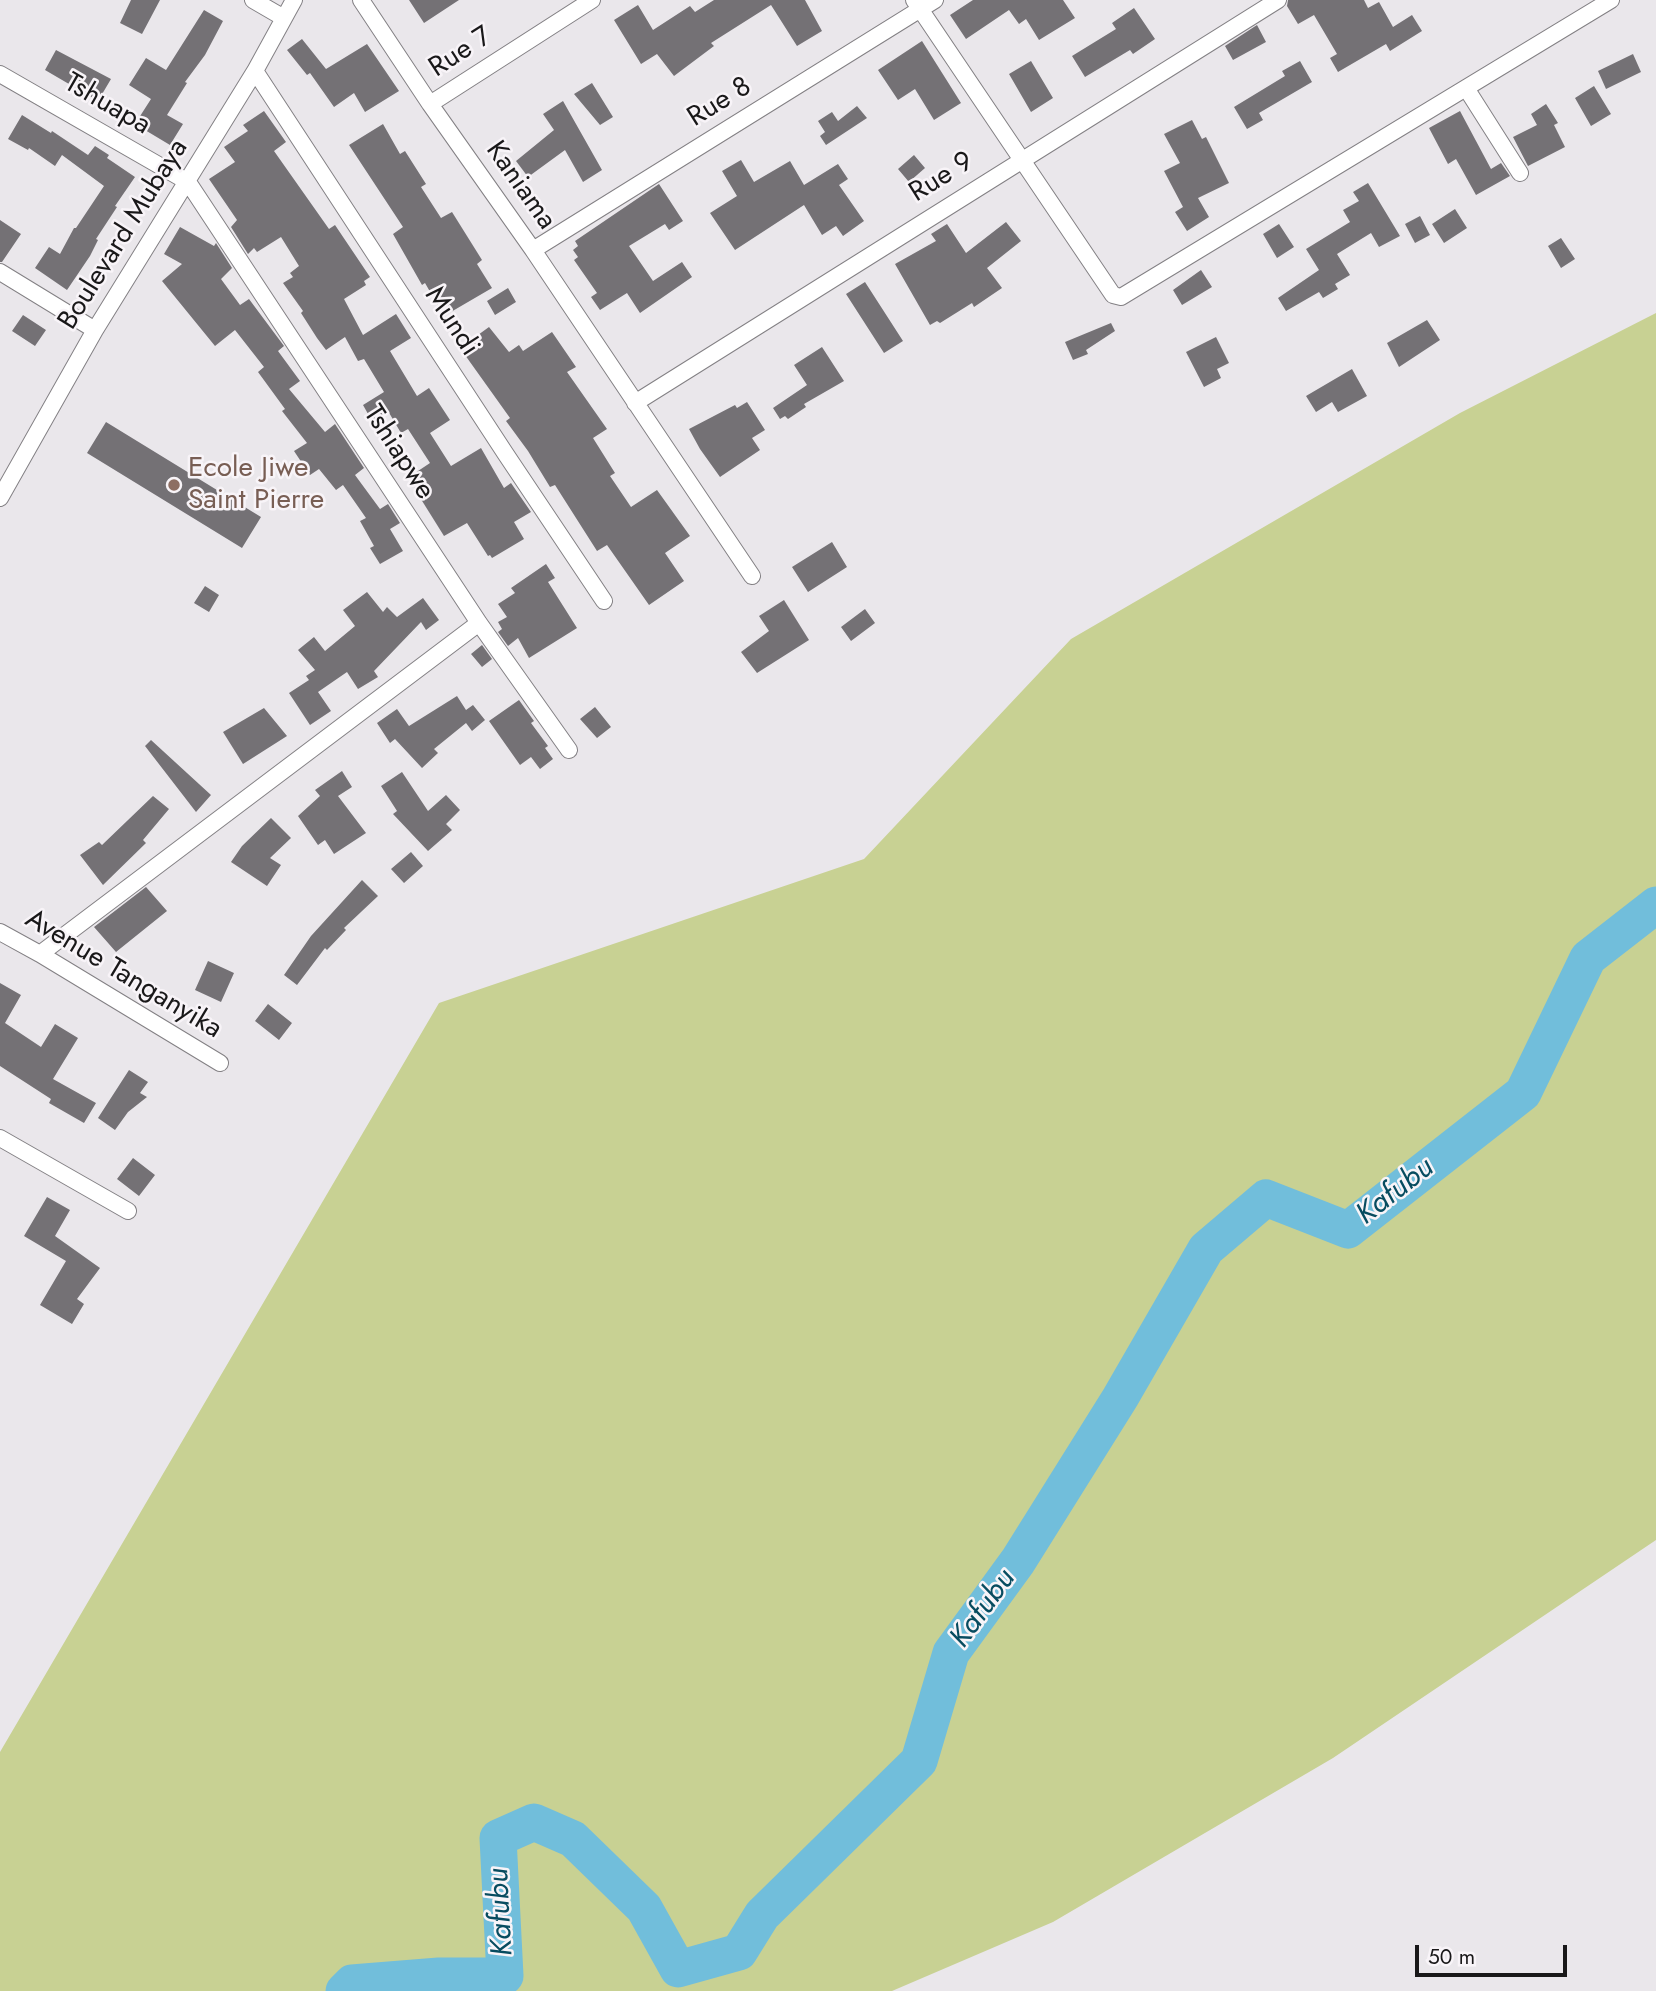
<!DOCTYPE html>
<html>
<head>
<meta charset="utf-8">
<style>
  body { margin:0 }
  #map { position:relative; width:1656px; height:1991px; overflow:hidden; background:#eae7eb; font-family:Jost,sans-serif }
  canvas { display:block }
  .scale { position:absolute; left:1415px; top:1945px; width:152px; height:32px; box-sizing:border-box; border:4px solid #191819; border-top:0; padding-left:9px; font-size:21px; line-height:24px; white-space:nowrap; color:#191819; -webkit-text-stroke:5px #f8f4f8; paint-order:stroke }
</style>
</head>
<body>
<div id="map">
<canvas width="1656" height="1991"></canvas>
<div class="scale">50 m</div>
</div>
<script>
const context = document.querySelector('canvas').getContext('2d');
context.lineJoin = 'round';
function fill(path, color) { context.fillStyle = color; context.fill(path, 'evenodd'); }
const toPath = rows => new Path2D(rows.map(r => 'M' + r).join(''));
function strokePath(path, color, width, dash) { context.strokeStyle = color; context.lineWidth = width; context.lineCap = dash ? 'butt' : 'round'; context.setLineDash(dash || []); context.stroke(path); }
function drawText(font, color, halo, rows, align = 'center') {
  context.font = font + ' Jost,sans-serif'; context.lineWidth = 5; context.setLineDash([]); context.textBaseline = 'middle'; context.strokeStyle = halo; context.fillStyle = color; for (const [text, x, y, turn = 0] of rows) {
    context.save(); context.translate(x, y); context.rotate((+turn || 0) * Math.PI / 180); context.textAlign = isNaN(turn) ? turn : align; if (halo) context.strokeText(text, 0, 0); context.fillText(text, 0, 0); context.restore();
  }
}
const green = toPath([
  [1656,313,1656,1540,1333,1758,1053,1922,892,1991,0,1991,0,1752,439,1003,864,859,1071,639,1460,413]
]);
const river = toPath([
  [344,1991,352,1983,439,1976,505,1976,498,1838,534,1822,573,1839,644,1908,678,1969,739,1952,762,1915,919,1761,951,1653,1018,1561,1120,1398,1206,1249,1266,1198,1348,1230,1523,1093,1588,958,1656,905]
]);
const building = toPath([
  [131,0,160,0,142,34,120,23],
  [409,0,459,0,424,23],
  [714,0,805,0,822,31,797,46,771,5,711,43,714,46,674,76,657,54,641,64,614,20,638,5,653,30,690,6,695,12],
  [973,0,1063,0,1075,18,1039,40,1026,19,1019,24,1009,10,966,39,950,15],
  [1288,0,1364,0,1368,8,1379,2,1393,27,1412,15,1422,31,1390,51,1386,44,1338,72,1330,58,1337,54,1314,15,1298,24,1287,6],
  [1134,8,1155,39,1133,54,1130,50,1085,77,1072,56,1116,29,1112,23],
  [204,10,223,21,205,55,185,82,187,83,167,115,183,124,170,145,135,124,151,99,129,85,146,58,166,70],
  [1257,25,1266,42,1233,60,1225,46],
  [302,39,326,69,367,44,399,91,365,112,354,93,334,107,310,73,307,75,287,50],
  [922,41,961,103,934,120,915,89,898,100,878,70],
  [56,50,111,79,98,101,45,70],
  [1633,54,1641,72,1606,89,1598,71],
  [1031,61,1053,98,1031,112,1009,74],
  [1300,61,1312,82,1259,113,1263,120,1247,129,1234,107,1285,76,1282,71],
  [592,83,613,117,600,125,574,94],
  [1594,86,1611,114,1591,126,1575,98],
  [563,101,602,170,583,182,565,150,528,177,516,161,554,130,543,114],
  [1546,104,1558,123,1554,125,1565,147,1528,166,1513,137,1537,125,1531,114],
  [857,106,867,118,826,145,820,136,825,132,818,121,832,112,838,121],
  [264,111,286,142,274,151,329,229,335,225,370,277,364,281,366,285,344,299,363,335,396,314,411,338,390,351,417,396,429,388,450,420,430,433,451,466,481,448,504,488,511,483,531,512,514,522,524,539,492,558,490,555,488,556,467,523,444,536,414,488,416,487,409,477,430,463,408,429,401,433,388,411,372,421,363,405,384,392,364,359,358,361,345,337,326,350,317,338,301,313,303,311,283,283,293,277,290,273,299,266,281,237,257,252,254,248,248,254,231,227,237,220,209,179,235,162,224,147,248,131,243,125],
  [1460,111,1491,169,1501,163,1510,176,1476,195,1456,159,1448,164,1429,128],
  [22,115,51,133,52,131,88,155,95,146,109,155,107,158,135,177,115,206,117,207,96,239,98,240,90,256,67,290,35,268,49,247,60,254,74,228,76,228,104,186,62,155,55,166,29,148,28,150,8,139],
  [1192,120,1202,139,1206,137,1229,183,1198,198,1209,217,1187,231,1175,212,1183,207,1164,171,1180,163,1164,134],
  [383,124,400,154,405,151,426,184,421,187,441,218,452,212,482,260,477,264,492,288,444,316,425,283,422,285,393,234,403,227,349,145],
  [914,155,925,168,909,182,898,169],
  [741,160,754,182,790,161,804,185,838,164,848,179,839,185,864,221,843,236,836,226,822,235,804,205,735,250,710,213,737,196,722,171],
  [1368,183,1400,236,1379,247,1371,233,1337,254,1350,275,1335,284,1338,289,1323,298,1319,292,1286,311,1278,298,1319,270,1306,249,1350,222,1343,210,1359,201,1353,192],
  [659,184,683,221,669,230,665,224,629,246,653,281,682,262,692,277,640,313,627,293,600,310,591,297,597,293,574,260,578,257,573,250,578,246,575,241],
  [1455,209,1467,228,1444,243,1432,224],
  [1420,216,1430,235,1415,243,1405,224],
  [0,220,21,234,2,262,0,262],
  [1006,222,1021,241,987,268,1002,288,974,307,972,303,940,323,937,321,930,325,895,264,936,241,931,234,947,224,966,253],
  [1279,224,1294,247,1277,258,1263,234],
  [180,227,214,246,216,243,232,268,221,279,240,305,249,299,284,346,278,351,300,381,289,389,325,432,335,424,364,468,355,475,380,509,388,504,400,523,390,529,403,551,380,564,370,548,374,546,360,521,366,518,343,485,336,490,319,469,310,475,294,451,307,443,282,411,285,409,258,372,264,367,235,330,215,346,162,281,182,264,164,254],
  [1561,238,1575,259,1561,268,1548,246],
  [1201,270,1212,287,1182,305,1173,290],
  [865,282,903,341,884,353,846,294],
  [508,288,516,302,495,315,487,301],
  [23,315,46,330,35,346,12,331],
  [1427,320,1440,340,1399,367,1387,343],
  [1111,323,1115,331,1086,350,1088,354,1073,360,1065,342],
  [489,327,509,352,519,345,523,351,552,332,576,367,567,372,607,429,593,438,615,473,610,476,631,507,657,490,690,536,665,553,684,581,649,605,607,545,597,551,555,485,550,487,528,451,506,421,510,418,460,348],
  [1216,337,1229,363,1217,369,1221,378,1204,387,1186,352],
  [822,347,844,381,804,404,806,407,788,419,785,416,780,419,773,408,807,385,794,365],
  [1352,369,1367,396,1338,412,1332,402,1316,412,1306,396],
  [747,402,765,430,752,438,760,450,720,477,700,449,689,429,735,405,737,408],
  [106,422,261,517,242,548,87,453],
  [832,542,847,567,808,592,792,567],
  [546,564,555,578,548,582,577,628,529,658,518,638,508,646,498,632,502,629,498,622,507,617,498,604,515,593,511,588],
  [205,586,219,595,209,612,194,603],
  [367,592,383,612,387,607,397,617,423,598,439,620,426,630,421,622,374,671,378,677,358,689,347,672,318,692,331,711,310,725,289,693,309,680,306,676,315,670,298,650,314,637,325,651,355,626,343,610],
  [784,600,809,640,757,673,741,652,769,631,759,616],
  [865,609,875,623,851,641,841,627],
  [482,645,492,659,482,667,471,654],
  [457,696,466,710,473,705,485,720,472,731,466,723,434,749,438,753,422,768,395,739,390,743,377,723,397,709,409,726],
  [519,700,534,721,531,723,548,746,545,748,553,759,540,769,531,757,520,765,489,721],
  [595,707,611,727,597,738,580,719],
  [264,708,287,736,243,764,223,732],
  [151,740,211,795,196,812,145,746],
  [342,771,352,787,338,796,366,833,334,854,325,840,318,845,298,816,320,796,315,790],
  [402,772,428,811,446,795,460,810,446,824,452,830,428,851,393,814,397,811,381,786],
  [153,796,169,809,143,840,146,843,103,885,80,855,99,842,102,845],
  [271,818,291,838,270,858,281,865,267,886,231,862,242,846],
  [411,852,423,866,404,883,391,869],
  [362,880,378,896,344,928,346,930,327,950,325,948,297,985,284,975,311,936],
  [146,887,167,911,116,952,94,927],
  [208,961,234,973,221,1002,195,990],
  [0,983,21,995,5,1023,41,1047,55,1024,78,1038,53,1079,96,1103,84,1123,49,1103,51,1099,0,1066],
  [268,1004,292,1023,279,1040,255,1021],
  [129,1070,148,1082,140,1093,147,1097,128,1112,115,1130,98,1118],
  [133,1158,155,1175,139,1196,117,1179],
  [47,1197,70,1210,55,1236,100,1268,77,1299,84,1304,72,1324,40,1305,66,1261,24,1236]
]);
const minor = toPath([
  [253,0,284,18],
  [361,0,430,104,533,250,752,576],
  [914,0,1113,295,1121,297,1611,0],
  [255,71,505,453,604,601],
  [0,74,188,182,479,623,569,750],
  [1466,88,1520,173],
  [430,104,592,0],
  [533,250,935,0],
  [0,272,95,330],
  [635,403,1278,0],
  [0,498,95,330,255,71,294,0],
  [0,932,40,954,220,1063],
  [40,954,479,623],
  [0,1138,128,1211]
]);
const markers = [
  [174,485,7,"#8d6e63"]
];
const streetNames = [
  ["Rue 7",461,53,-33],
  ["Rue 8",720,103,-32],
  ["Tshuapa",107,105,30],
  ["Rue 9",942,178,-32],
  ["Kaniama",520,186,55],
  ["Boulevard Mubaya",124,235,-58],
  ["Mundi",451,322,57],
  ["Tshiapwe",398,453,57],
  ["Avenue Tanganyika",123,975,31]
];
const educationNames = [
  ["Ecole Jiwe",188,469],
  ["Saint Pierre",188,501]
];
const waterNames = [
  ["Kafubu",1396,1192,-38],
  ["Kafubu",984,1609,-54],
  ["Kafubu",502,1912,-93]
];
fill(green, '#c8d193');
strokePath(river, '#71bedb', 37);
fill(building, '#747175');
strokePath(minor, '#838084', 18);
strokePath(minor, '#fff', 16);
for (const [x, y, r, color] of markers) { const dot = new Path2D(); dot.arc(x, y, r, 0, 2 * Math.PI); context.fillStyle = color; context.fill(dot); strokePath(dot, '#f8f4f8', 2.5); }
drawText('28px', '#191819', '#f8f4f8', streetNames);
drawText('28px', '#785e54', '#f8f4f8', educationNames, 'left');
drawText('italic 30px', '#074c60', '#f8f4f8', waterNames);
</script>
</body>
</html>
